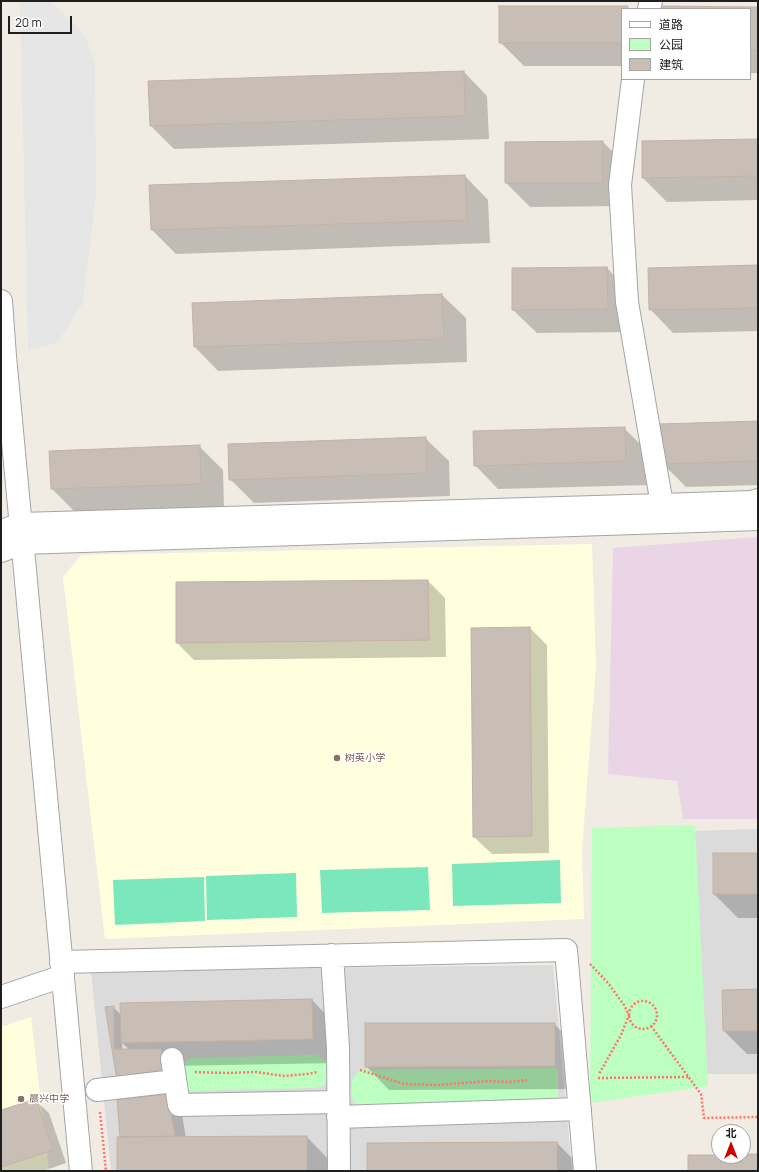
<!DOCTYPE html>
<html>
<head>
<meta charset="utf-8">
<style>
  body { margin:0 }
  #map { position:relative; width:759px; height:1172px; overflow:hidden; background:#f0ece3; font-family:Manrope,"Noto Sans SC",sans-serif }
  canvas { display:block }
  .frame { position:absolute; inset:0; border:2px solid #1e1e1e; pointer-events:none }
  .legend { position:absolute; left:621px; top:8px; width:130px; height:72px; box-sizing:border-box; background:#fff; border:1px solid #a5a5a5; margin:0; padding:5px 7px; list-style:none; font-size:12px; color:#1e1e1e }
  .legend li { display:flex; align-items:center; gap:8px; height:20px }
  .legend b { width:20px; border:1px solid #a5a5a5 }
  .north { position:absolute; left:711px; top:1124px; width:40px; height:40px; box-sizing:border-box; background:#fff; border:1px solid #a5a5a5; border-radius:50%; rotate:0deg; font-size:11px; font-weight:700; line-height:16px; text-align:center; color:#1e1e1e }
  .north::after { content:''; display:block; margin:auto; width:14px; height:18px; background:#cd0001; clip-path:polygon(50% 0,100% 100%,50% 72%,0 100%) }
  .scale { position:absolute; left:8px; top:16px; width:64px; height:18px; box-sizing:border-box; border:2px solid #1e1e1e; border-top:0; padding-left:5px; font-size:12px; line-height:14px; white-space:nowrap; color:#1e1e1e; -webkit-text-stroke:3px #fff; paint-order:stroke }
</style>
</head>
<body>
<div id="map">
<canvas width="759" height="1172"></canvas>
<div class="frame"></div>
<ul class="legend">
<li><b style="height:5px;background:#fff"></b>道路</li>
<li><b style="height:11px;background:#bcffc1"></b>公园</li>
<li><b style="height:11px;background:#c9beb6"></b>建筑</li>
</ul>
<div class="north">北</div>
<div class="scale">20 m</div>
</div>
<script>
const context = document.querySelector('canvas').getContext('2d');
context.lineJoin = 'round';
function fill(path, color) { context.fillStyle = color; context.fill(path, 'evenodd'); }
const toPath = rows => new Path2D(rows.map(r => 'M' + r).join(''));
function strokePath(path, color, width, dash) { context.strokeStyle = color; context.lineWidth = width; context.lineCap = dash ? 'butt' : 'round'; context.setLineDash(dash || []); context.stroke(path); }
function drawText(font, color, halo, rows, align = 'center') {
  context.font = font + ' Manrope,"Noto Sans SC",sans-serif'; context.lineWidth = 3; context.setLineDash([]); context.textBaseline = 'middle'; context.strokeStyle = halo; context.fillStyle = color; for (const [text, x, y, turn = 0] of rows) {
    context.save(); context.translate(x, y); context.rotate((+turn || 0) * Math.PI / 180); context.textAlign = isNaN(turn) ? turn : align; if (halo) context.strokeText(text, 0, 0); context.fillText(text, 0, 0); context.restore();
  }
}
const residential = toPath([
  [758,829,758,1074,697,1074,690,831],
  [553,965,572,1171,111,1171,91,971]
]);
const industrial = toPath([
  [758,537,758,819,683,819,677,781,608,774,613,548]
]);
const education = toPath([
  [592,544,596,666,582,850,584,919,105,939,63,577,81,555],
  [31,1017,49,1171,1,1171,1,1027]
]);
const park = toPath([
  [695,825,708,1086,590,1103,592,828],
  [317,1055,328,1063,327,1078,324,1086,314,1088,188,1091,179,1066,191,1058],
  [558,1068,558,1101,357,1105,351,1098,352,1080,359,1070]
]);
const pitch = toPath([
  [560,860,561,903,453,906,452,864],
  [428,867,430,910,322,913,320,870],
  [296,873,297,917,207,920,206,876],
  [204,877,205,921,115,925,113,880]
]);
const parking = toPath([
  [20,1,51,2,70,19,86,37,95,64,96,194,83,303,57,343,28,351]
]);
const shadow = toPath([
  [627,7,630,9,622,9,622,66,524,66,500,42],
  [758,8,758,73,750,73,750,9],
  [464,72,487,96,489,139,174,149,151,126],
  [758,140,758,200,667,202,643,178],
  [603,142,627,166,627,206,530,207,506,183],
  [465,176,488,200,490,243,176,254,152,230],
  [758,266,758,331,673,333,650,309],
  [607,268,630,292,631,332,537,333,513,310],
  [442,295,466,318,467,362,218,371,195,347,193,304],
  [758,422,758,485,686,487,662,463],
  [624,428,648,452,649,485,498,489,475,465],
  [425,438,449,461,450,496,254,503,230,479],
  [199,446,223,470,224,507,76,513,52,489,50,452],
  [428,581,445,598,446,657,194,660,177,643],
  [530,628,547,645,549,853,492,854,474,837],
  [758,854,758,918,738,918,714,894],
  [758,990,758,1054,747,1054,724,1031],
  [312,1000,335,1024,336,1063,170,1066,118,1079,106,1008,113,1007,121,1015],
  [122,1043,130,1050,122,1050],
  [554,1024,578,1047,578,1089,389,1090,366,1066],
  [35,1100,49,1113,66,1163,43,1171,1,1171,1,1111],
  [118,1101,181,1109,186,1138,307,1137,330,1161,330,1171,118,1171,122,1138],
  [557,1143,580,1166,580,1171,368,1171]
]);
const building = toPath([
  [499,6,628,6,628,9,622,9,622,43,499,43,499,6],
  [659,6,758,7,758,50,750,50,750,9,659,9,659,6],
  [464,71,465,116,150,126,148,81,464,71],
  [758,139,758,176,642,178,642,141,758,139],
  [603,141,603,183,505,183,505,142,603,141],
  [465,175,467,220,151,230,149,185,465,175],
  [758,265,758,308,649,310,648,268,758,265],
  [607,267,608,309,512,310,512,268,607,267],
  [442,294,444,339,194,347,192,303,442,294],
  [758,421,758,461,661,464,660,424,758,421],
  [625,427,626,461,474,466,473,431,625,427],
  [426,437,427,473,229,480,228,444,426,437],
  [200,445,201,484,51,489,49,451,200,445],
  [428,580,429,640,176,643,176,582,428,580],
  [530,627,532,836,473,837,471,628,530,627],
  [713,853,758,853,758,894,713,894,713,853],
  [758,989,758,1031,723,1031,722,990,758,989],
  [312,999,313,1039,121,1043,120,1003,312,999],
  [114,1006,114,1049,161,1049,163,1074,117,1080,105,1007,114,1006],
  [365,1023,555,1023,555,1066,365,1067,365,1023],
  [168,1094,175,1136,120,1137,117,1100,168,1094],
  [36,1099,53,1150,1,1167,1,1110,36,1099],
  [307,1136,307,1171,117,1171,117,1137,307,1136],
  [557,1142,557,1171,367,1171,367,1143,557,1142],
  [743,1154,758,1154,758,1171,688,1171,688,1155,719,1155,719,1156,743,1156,743,1154]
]);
const path = toPath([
  [590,964,608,983,624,1005,629,1015,621,1035,599,1074],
  '629 1015a14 14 0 1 1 28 0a14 14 0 1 1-28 0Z',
  [651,1026,701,1094,704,1118,758,1117],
  [360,1070,404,1084,438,1085,488,1081,510,1082,527,1080],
  [195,1072,226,1073,256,1072,284,1076,307,1074,318,1072],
  [598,1078,688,1077],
  [100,1112,106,1171]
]);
const minor = toPath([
  [649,9,651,1],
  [633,79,620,185,627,302,665,522],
  [332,955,338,1048,339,1171],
  [61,962,566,950,585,1171],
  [1,997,63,976],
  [172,1059,179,1105,338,1102],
  [97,1090,175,1081],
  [338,1117,580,1109]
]);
const tertiary = toPath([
  [1,301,5,356,81,1171],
  [1,531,21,524,662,505,751,502,758,500],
  [1,551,22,543,758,519]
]);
const markers = [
  [337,758,4,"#8d6e63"],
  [21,1099,4,"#8d6e63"]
];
const educationNames = [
  ["树英小学",345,758],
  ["晨兴中学",29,1099]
];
fill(residential, '#dcdbdb');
fill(industrial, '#ead5e6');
fill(education, '#ffffde');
fill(park, '#bcffc1');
fill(pitch, '#7ae7bc');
fill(parking, '#e6e6e6');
fill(shadow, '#0003');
fill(building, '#c9beb6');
strokePath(building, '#c3b2a4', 1);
strokePath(minor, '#a5a5a5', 24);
strokePath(tertiary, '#a5a5a5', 24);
strokePath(path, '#ff7466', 2.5, [2, 2]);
strokePath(minor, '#fff', 22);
strokePath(tertiary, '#fff', 22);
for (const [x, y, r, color] of markers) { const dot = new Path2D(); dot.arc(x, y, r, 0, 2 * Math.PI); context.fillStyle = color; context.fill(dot); strokePath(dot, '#fff', 1.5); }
drawText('10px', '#785e54', '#fff', educationNames, 'left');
</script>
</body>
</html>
